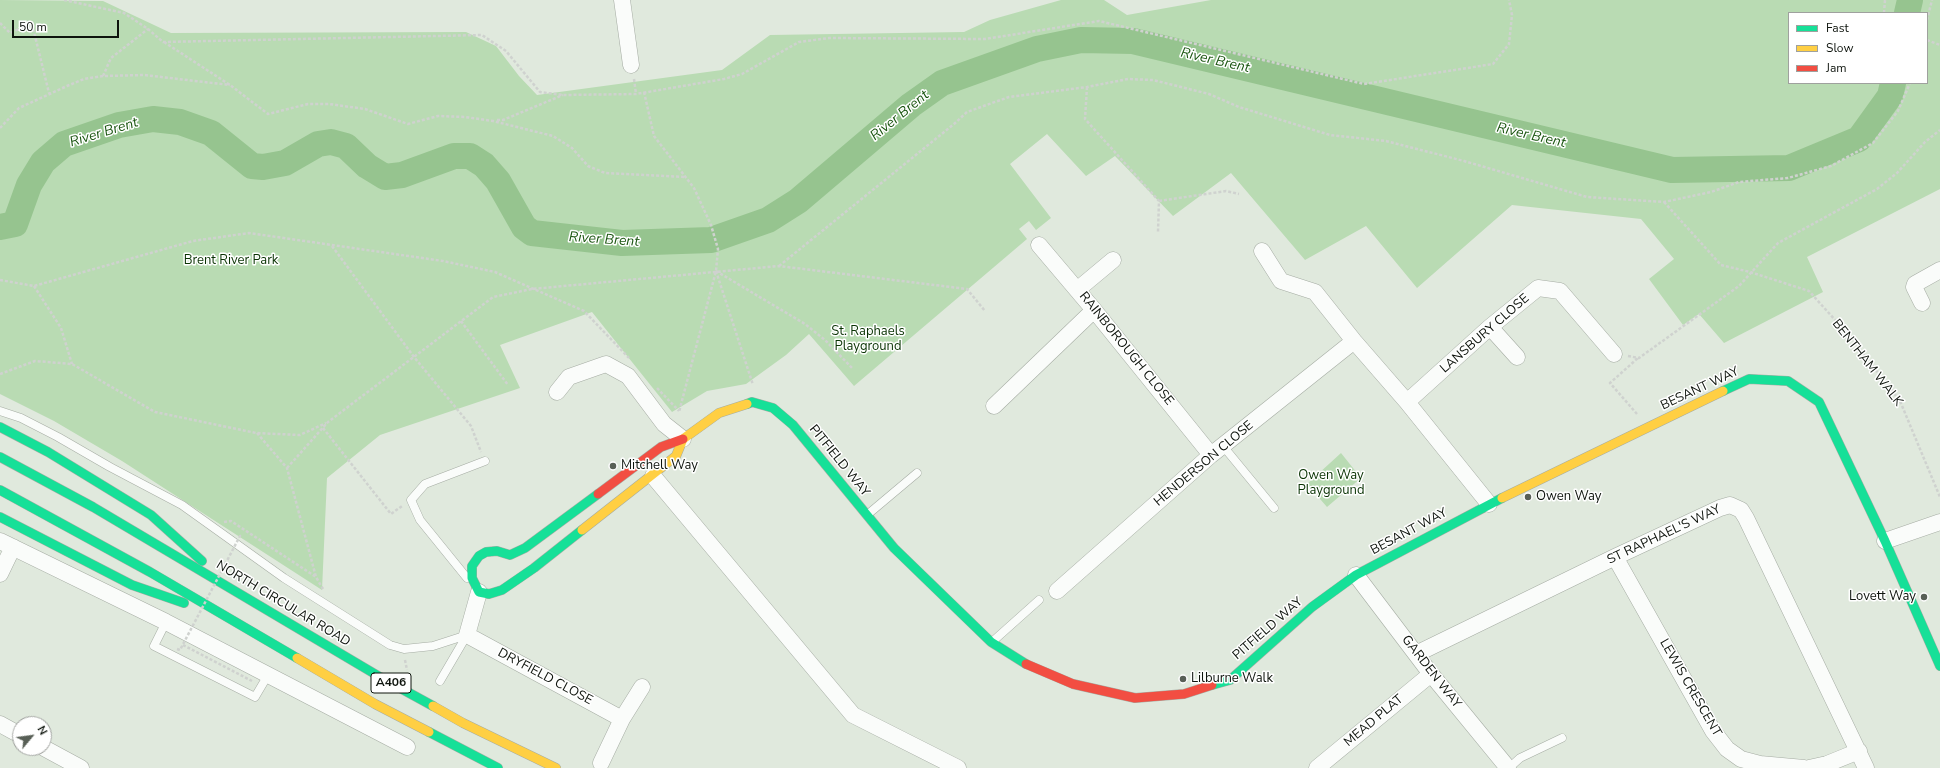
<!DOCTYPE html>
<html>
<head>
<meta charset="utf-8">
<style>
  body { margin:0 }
  #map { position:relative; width:1940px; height:768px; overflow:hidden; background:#e0e9dd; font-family:"Nunito Sans",sans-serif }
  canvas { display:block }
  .legend { position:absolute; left:1788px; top:12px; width:140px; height:72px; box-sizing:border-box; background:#fff; border:1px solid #9fa19e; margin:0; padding:5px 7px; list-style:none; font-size:12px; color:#0e140d }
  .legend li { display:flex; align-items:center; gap:8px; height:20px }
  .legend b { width:20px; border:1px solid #9fa19e }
  .north { position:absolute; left:12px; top:716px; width:40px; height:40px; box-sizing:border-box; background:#fff; border:1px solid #9fa19e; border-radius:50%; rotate:61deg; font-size:11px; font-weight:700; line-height:16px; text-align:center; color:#0e140d }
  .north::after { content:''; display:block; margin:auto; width:14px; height:18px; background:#585f56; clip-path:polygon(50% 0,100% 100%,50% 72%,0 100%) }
  .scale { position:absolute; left:12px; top:20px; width:107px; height:18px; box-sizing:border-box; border:2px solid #0e140d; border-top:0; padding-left:5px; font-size:12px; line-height:14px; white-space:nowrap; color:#0e140d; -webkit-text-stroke:3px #fff; paint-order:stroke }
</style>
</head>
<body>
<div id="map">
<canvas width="1940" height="768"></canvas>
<ul class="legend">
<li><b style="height:5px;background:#16e098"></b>Fast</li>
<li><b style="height:5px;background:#ffcf43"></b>Slow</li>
<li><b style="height:5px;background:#f24e42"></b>Jam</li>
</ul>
<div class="north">N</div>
<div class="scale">50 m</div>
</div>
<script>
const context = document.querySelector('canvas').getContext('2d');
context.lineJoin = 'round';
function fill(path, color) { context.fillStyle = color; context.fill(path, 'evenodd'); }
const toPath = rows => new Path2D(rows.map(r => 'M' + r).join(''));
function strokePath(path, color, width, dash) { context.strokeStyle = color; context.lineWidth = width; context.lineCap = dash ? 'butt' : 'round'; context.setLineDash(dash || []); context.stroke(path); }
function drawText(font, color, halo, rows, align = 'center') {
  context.font = font + ' "Nunito Sans",sans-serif'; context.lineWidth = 3; context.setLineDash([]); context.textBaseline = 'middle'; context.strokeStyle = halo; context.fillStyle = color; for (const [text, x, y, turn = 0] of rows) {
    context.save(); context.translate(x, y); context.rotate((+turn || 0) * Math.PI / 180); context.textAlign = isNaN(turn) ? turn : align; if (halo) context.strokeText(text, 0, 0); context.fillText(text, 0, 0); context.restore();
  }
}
const green = toPath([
  [0,0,103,1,171,33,466,32,496,46,519,76,537,95,722,70,770,35,964,32,990,20,1061,0,1104,0,1127,15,1211,0,1940,0,1940,189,1807,257,1823,292,1724,343,1699,314,1683,325,1649,279,1674,259,1641,219,1512,205,1417,288,1366,226,1305,260,1231,173,1173,216,1115,156,1086,176,1047,134,1010,164,1051,218,1036,230,1029,221,1019,229,1027,239,854,386,809,334,786,355,746,384,707,391,672,412,592,312,500,345,520,388,380,435,327,478,322,590,122,461,54,421,0,394],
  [1789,13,1927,13,1927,83,1789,83],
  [1341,453,1361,478,1327,507,1307,484]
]);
const river = toPath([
  [1907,13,1910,0],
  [0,227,15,224,29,185,43,162,64,144,119,125,153,119,180,122,211,133,252,166,263,167,285,163,318,144,331,142,346,146,367,166,385,177,402,175,454,156,470,156,484,165,498,181,524,227,532,233,622,243,711,240,768,220,798,201,911,105,942,83,1037,49,1081,40,1133,41,1672,170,1789,168,1859,139,1890,96,1893,83]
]);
const path = toPath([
  [64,0,124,13,148,29,163,42,482,35,506,51,540,92,563,95,636,94,724,79,742,74,799,42,829,38,985,39,1099,21,1364,84,1493,64,1509,44,1512,15,1509,0],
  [1884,13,1885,0],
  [1927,20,1932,0],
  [0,23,10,33,26,26,33,28,49,93],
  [1927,40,1940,45],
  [164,42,230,85,268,114,308,104,329,104,365,109,408,124,438,116,465,117,493,121,553,136,572,148,588,166,605,173,686,177],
  [103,76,111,58,148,29],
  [634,79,636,94],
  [1087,87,1085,119,1159,201,1158,232],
  [644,92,654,136,694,188,711,225,718,249,716,271,679,412],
  [497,120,503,120,563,95],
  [0,128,19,108,67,86,84,79,103,76,144,75,230,85],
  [1159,201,1226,191,1239,194],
  [1664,202,1721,265,1750,272,1809,291,1845,331,1900,401,1940,497],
  [332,246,414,357,471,426,481,452],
  [779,266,954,124,967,112,1009,97,1087,87,1128,79,1153,80,1209,94,1239,107,1330,135,1386,141,1464,161,1587,197,1664,202,1711,192,1739,182,1788,178,1831,166,1873,143,1898,111,1910,83],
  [716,271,805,324,825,340,853,369],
  [716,271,753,385],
  [0,280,34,286,193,241,249,233,443,261,495,272,584,311,629,358],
  [34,286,61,328,72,364],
  [461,321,508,385],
  [1628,356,1639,358,1739,286,1778,243,1877,189,1897,173,1925,142,1940,130],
  [0,374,35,361,72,364,155,412,256,433,300,435,326,423],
  [657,388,679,411],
  [1637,414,1610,383,1638,358],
  [323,428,391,514,402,506],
  [257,433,287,468,316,577,323,589],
  [287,468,328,422,493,297,532,289,779,266,967,289,985,311],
  [224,522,231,521,316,577],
  [405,660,407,670]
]);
const lane = toPath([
  [0,411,21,418,58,437,110,467,182,505,284,578,390,645,404,649,433,646,467,635],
  [1223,446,1274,508],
  [867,515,917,473],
  [467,578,420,520,411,500,425,484,485,461],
  [166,622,154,646,255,697,268,675],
  [992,642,1039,600],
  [440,681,467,635],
  [1509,768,1520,758,1562,738]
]);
const street = toPath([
  [622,0,631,65],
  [1039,245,1094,310,1211,455],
  [1262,251,1281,281,1315,292,1354,341,1407,402,1489,504],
  [1077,290,1113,260],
  [1922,303,1914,287,1915,284,1940,270],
  [1490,327,1517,357],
  [557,392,569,377,606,364,628,376,664,424,683,439],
  [1407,402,1490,327,1538,288,1560,291,1614,354],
  [994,406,1094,310],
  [653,476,853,715,958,768],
  [0,541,166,622,407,747],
  [1885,541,1940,522],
  [1615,557,1713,731,1727,749,1741,759,1760,764,1804,768],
  [0,574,13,547],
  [1356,575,1431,674,1508,768],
  [1057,591,1211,455,1354,341],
  [479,592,467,635,622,719],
  [1416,654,1615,557,1720,508,1730,505,1741,510,1746,518,1866,768],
  [0,724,20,735],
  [44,748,81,768],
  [601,763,622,719,642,687],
  [1317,768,1431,674],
  [1809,768,1827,764,1859,751]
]);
const fast = toPath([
  [1723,391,1749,379,1788,381,1819,402,1885,541,1940,666],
  [747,404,752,402,773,408,793,425,894,548,991,642,1026,664],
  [0,427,48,452,151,515,202,561],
  [0,457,93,507,380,677,433,706],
  [0,490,150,572,297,658],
  [0,517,132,585,184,603],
  [582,530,534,568,502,590,489,594,479,592,472,578,472,566,479,556,486,552,497,551,510,555,525,548,598,494],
  [1212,685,1230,680,1312,607,1356,575,1502,498],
  [429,732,498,768]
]);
const slow = toPath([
  [1502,498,1723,391],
  [582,530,676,456,683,439,719,413,747,404],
  [297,658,375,704,429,732],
  [433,706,463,723,556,768]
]);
const jam = toPath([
  [598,494,661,447,683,439],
  [1026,664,1073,684,1135,698,1184,694,1212,685]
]);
const pathBridge = toPath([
  [183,645,252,681],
  [177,649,180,650,240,536,238,534]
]);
const markers = [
  [613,466,4,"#585f56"],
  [1528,497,4,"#585f56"],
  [1924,597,4,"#585f56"],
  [1183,679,4,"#585f56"]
];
const shields = [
  [391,683,40]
];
const shieldNames = [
  ["A406",391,683]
];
const parkNames = [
  ["Brent River Park",231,261],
  ["St. Raphaels",868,332],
  ["Playground",868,347],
  ["Owen Way",1331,476],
  ["Playground",1331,491]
];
const streetNames = [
  ["LANSBURY CLOSE",1485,334,-41],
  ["RAINBOROUGH CLOSE",1126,349,51],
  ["BENTHAM WALK",1867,363,52],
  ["BESANT WAY",1700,389,-25],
  ["PITFIELD WAY",839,461,51],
  ["HENDERSON CLOSE",1204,464,-40],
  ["BESANT WAY",1409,532,-28],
  ["ST RAPHAEL'S WAY",1664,535,-25],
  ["NORTH CIRCULAR ROAD",283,604,31],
  ["PITFIELD WAY",1268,629,-41],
  ["GARDEN WAY",1431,672,52],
  ["DRYFIELD CLOSE",545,677,28],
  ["LEWIS CRESCENT",1690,688,60],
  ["MEAD PLAT",1374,721,-40]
];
const poiNames = [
  ["Mitchell Way",621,466],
  ["Owen Way",1536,497],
  ["Lovett Way",1916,597,"right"],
  ["Lilburne Walk",1191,679]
];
const waterNames = [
  ["River Brent",1215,61,13],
  ["River Brent",900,116,-39],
  ["River Brent",104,133,-17],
  ["River Brent",1531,136,13],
  ["River Brent",604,240,4]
];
fill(green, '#b9dbb3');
strokePath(river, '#96c48f', 26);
strokePath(lane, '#a5aca3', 9);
strokePath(street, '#a5aca3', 17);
strokePath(fast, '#a5aca3', 10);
strokePath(slow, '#a5aca3', 10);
strokePath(jam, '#a5aca3', 10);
strokePath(path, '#cfd2cf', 2.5, [3, 2]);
strokePath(lane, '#fafcfa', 8);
strokePath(street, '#fafcfa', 16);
strokePath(fast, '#16e098', 9);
strokePath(slow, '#ffcf43', 9);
strokePath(jam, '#f24e42', 9);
strokePath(pathBridge, '#cfd2cf', 2.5, [3, 2]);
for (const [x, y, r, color] of markers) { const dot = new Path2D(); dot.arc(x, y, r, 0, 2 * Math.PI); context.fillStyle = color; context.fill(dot); strokePath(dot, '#fff', 1.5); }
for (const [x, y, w] of shields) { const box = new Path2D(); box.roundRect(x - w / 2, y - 10, w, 20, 3); context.fillStyle = '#fff'; context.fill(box); strokePath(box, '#0e140d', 1); }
drawText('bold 12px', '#0e140d', null, shieldNames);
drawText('13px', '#093303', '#fff', parkNames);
drawText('13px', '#0e140d', '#fff', streetNames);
drawText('13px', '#0e140d', '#fff', poiNames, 'left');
drawText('italic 14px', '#1b5611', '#fff', waterNames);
</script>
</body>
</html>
